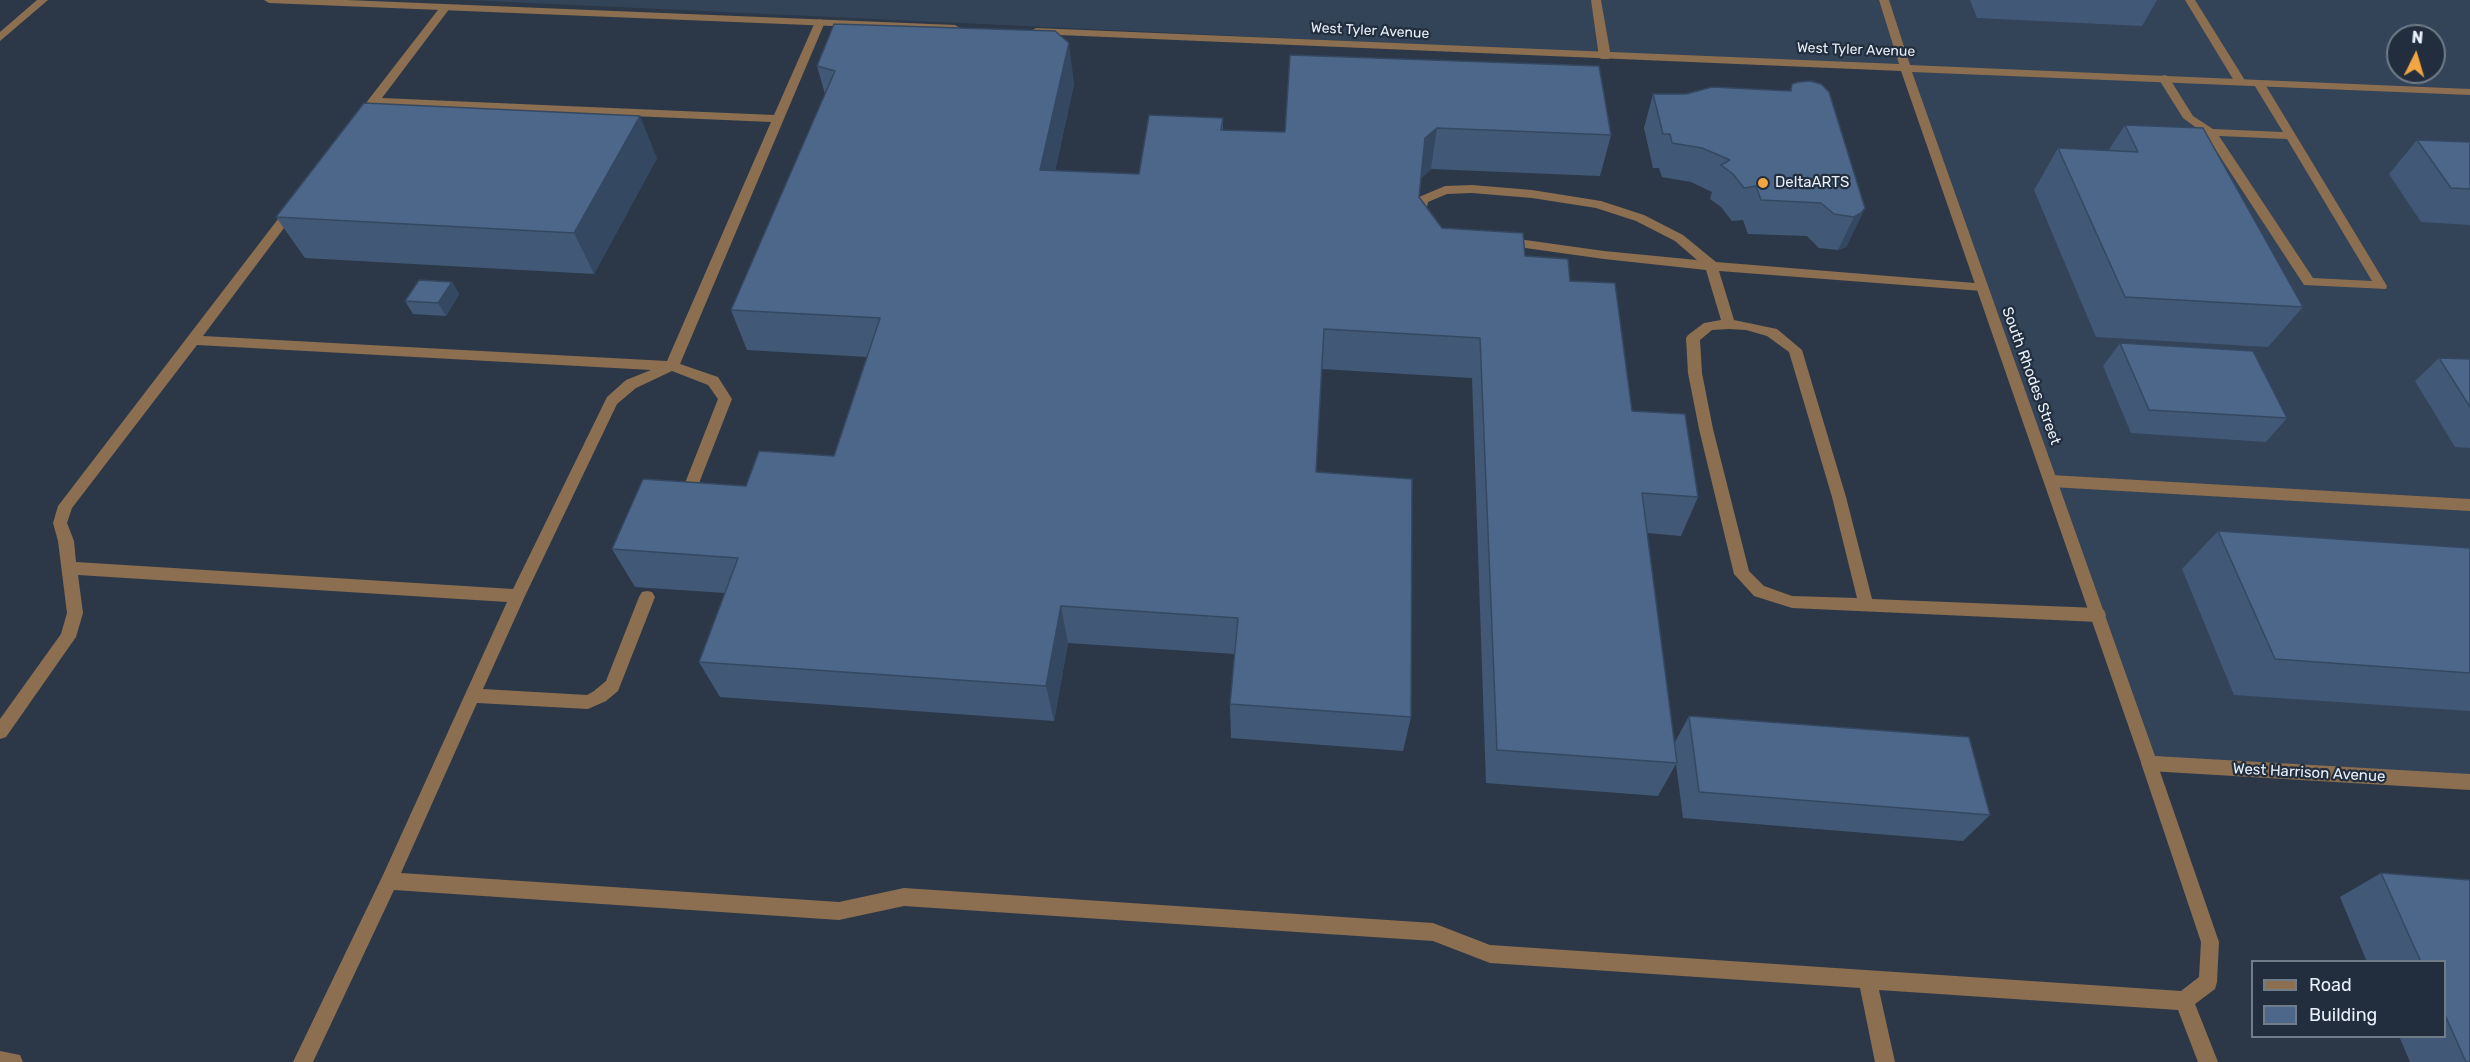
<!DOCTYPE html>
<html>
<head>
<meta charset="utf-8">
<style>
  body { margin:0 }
  #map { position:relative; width:2470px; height:1062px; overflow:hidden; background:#2c3848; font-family:Rubik,sans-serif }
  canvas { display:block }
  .legend { position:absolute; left:2251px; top:960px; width:195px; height:78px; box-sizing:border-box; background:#222e3d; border:2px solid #717c89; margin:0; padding:8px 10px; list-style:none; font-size:18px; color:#e8f0fa }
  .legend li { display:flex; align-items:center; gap:12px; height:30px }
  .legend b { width:30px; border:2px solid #717c89 }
  .north { position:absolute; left:2386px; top:24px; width:60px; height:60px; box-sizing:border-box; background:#222e3d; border:2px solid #717c89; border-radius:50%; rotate:5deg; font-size:16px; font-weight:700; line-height:24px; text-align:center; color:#e8f0fa }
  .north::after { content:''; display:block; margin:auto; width:21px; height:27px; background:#f2a541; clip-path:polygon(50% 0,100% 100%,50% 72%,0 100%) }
</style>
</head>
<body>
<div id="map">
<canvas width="2470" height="1062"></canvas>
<ul class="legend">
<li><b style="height:8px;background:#8b6f50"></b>Road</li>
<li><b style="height:16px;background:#4c678a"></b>Building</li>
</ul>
<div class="north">N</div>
</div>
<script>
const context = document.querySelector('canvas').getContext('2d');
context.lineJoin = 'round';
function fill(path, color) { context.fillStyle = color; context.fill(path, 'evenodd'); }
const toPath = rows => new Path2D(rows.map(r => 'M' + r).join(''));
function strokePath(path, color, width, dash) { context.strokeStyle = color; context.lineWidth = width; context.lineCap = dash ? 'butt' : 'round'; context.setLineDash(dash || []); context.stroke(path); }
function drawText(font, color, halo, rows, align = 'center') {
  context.font = font + ' Rubik,sans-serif'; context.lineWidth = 4.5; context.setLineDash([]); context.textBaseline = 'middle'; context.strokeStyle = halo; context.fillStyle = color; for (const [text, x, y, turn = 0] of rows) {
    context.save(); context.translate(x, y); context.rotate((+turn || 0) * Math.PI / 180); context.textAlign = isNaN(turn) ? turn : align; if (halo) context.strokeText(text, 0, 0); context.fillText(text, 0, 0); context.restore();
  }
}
const built = toPath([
  [466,0,2470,0,2470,782,2149,763,1905,67],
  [2398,36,2434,36,2434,72,2398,72]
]);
const service = toPath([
  [37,0,48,0,0,41,0,32,37,0],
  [1591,0,1601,0,1611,57,1609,59,1601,59,1599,57,1591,0],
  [2185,0,2195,0,2246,82,2244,84,2236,84,2185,0],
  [445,5,450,8,382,98,774,115,815,22,820,19,825,22,680,364,718,377,732,399,692,501,690,505,685,507,680,505,678,501,718,399,708,385,672,371,636,388,617,404,525,596,483,689,587,695,594,691,606,681,639,597,642,592,647,591,652,592,655,597,618,691,606,701,588,709,477,703,401,873,839,902,904,888,1433,923,1490,945,2181,991,2199,977,2201,942,2141,763,2143,758,2149,755,2155,758,2157,763,2219,942,2217,982,2215,989,2195,1004,2218,1062,2198,1062,2178,1010,1879,990,1895,1062,1875,1062,1860,988,1490,963,1433,941,904,906,839,920,394,890,313,1062,293,1062,383,875,507,602,78,575,83,613,76,637,6,737,0,739,0,719,61,634,67,613,58,541,53,523,58,506,288,206,292,205,296,206,298,209,296,212,203,336,667,361,771,122,377,105,365,121,357,121,355,118,369,99,441,6,445,5],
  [197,345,651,370,626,380,607,397,513,589,76,562,74,541,67,523,72,508,197,345],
  [2164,75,2168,76,2193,116,2213,129,2283,132,2253,83,2255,81,2263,81,2387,286,2386,289,2304,285,2206,135,2183,118,2158,78,2164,75],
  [2219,136,2287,139,2372,281,2313,278,2219,136],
  [1472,185,1532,190,1601,201,1644,215,1683,235,1716,262,1987,284,1988,287,1982,291,1719,271,1734,320,1777,329,1802,350,1846,497,1872,599,2098,608,2104,610,2106,615,2104,620,2098,622,1792,608,1754,596,1734,574,1699,429,1688,373,1686,338,1688,335,1704,323,1721,320,1706,270,1604,259,1504,245,1498,241,1504,237,1604,251,1697,260,1675,241,1636,221,1596,208,1532,198,1472,193,1447,194,1428,202,1424,221,1416,221,1412,216,1419,197,1445,186,1472,185],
  [1729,329,1746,330,1767,336,1789,352,1832,497,1857,598,1792,596,1764,586,1749,571,1713,429,1702,373,1700,340,1712,330,1729,329],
  [2051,475,2470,499,2470,511,2051,487,2046,485,2044,481,2046,477,2051,475],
  [0,1051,20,1055,23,1062,0,1062,0,1051]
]);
const minor = toPath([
  [264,0,347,0,955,25,960,28,955,31,269,3,264,0],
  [1879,0,1889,0,1910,65,2470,89,2470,95,1912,72,2155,756,2470,774,2470,790,2149,771,2143,768,1901,71,1036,34,1031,31,1036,28,1899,64,1879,0]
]);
const wall = toPath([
  [1970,0,2157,0,2142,26,1977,18],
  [1290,55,1611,135,1600,176,1431,169,1421,178,1419,197,1442,228,1525,256,1570,281,1632,411,1698,497,1681,536,1647,533,1674,744,1689,716,1990,815,1963,841,1683,818,1676,764,1658,796,1486,783,1472,378,1322,369,1316,472,1411,717,1403,751,1231,738,1230,704,1235,654,1068,643,1054,721,720,697,699,662,725,593,635,587,612,549,746,486,834,456,867,357,747,350,731,310,825,94,817,66,1074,84,1055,171,1139,174,1223,118,1223,130,1285,132],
  [1792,84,1865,208,1846,247,1838,250,1819,248,1807,236,1748,234,1743,220,1732,221,1721,207,1710,199,1712,192,1691,182,1662,177,1659,168,1653,168,1644,128,1653,94,1686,94,1790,91],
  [2125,125,2303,307,2268,347,2096,337,2034,190,2058,148,2108,151],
  [2417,140,2470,142,2470,225,2421,222,2389,174],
  [657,158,594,274,305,258,276,217],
  [452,282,459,294,446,316,413,314,405,301],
  [2120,343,2287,418,2266,442,2131,433,2103,366],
  [2439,358,2470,359,2470,448,2455,447,2415,381],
  [2218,531,2470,548,2470,711,2234,695,2182,569],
  [2381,873,2470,880,2470,1062,2410,1062,2399,1036,2445,1036,2445,962,2367,962,2340,897]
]);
const shadedWall = toPath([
  [1069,43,1074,84,1046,211,1040,170],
  [640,116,657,158,594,274,574,233],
  [1437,128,1431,169,1420,180,1425,138],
  [1865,208,1846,247,1838,250,1854,217],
  [452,282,459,294,446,316,438,303],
  [1061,606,1068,643,1054,721,1046,686]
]);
const building = toPath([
  [834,24,1055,31,1069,43,1040,170,1139,174,1149,115,1223,118,1221,130,1285,132,1290,55,1599,66,1611,135,1437,128,1425,138,1419,197,1442,228,1523,233,1525,256,1568,259,1570,281,1615,283,1632,411,1685,414,1698,497,1642,493,1677,763,1497,750,1480,338,1324,329,1316,472,1412,479,1411,717,1230,704,1238,618,1061,606,1046,686,699,662,738,558,612,549,643,479,746,486,759,451,834,456,880,318,731,310,835,71,817,66,834,24],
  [1810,81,1821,84,1829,92,1865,208,1861,213,1854,217,1834,214,1821,203,1761,200,1756,186,1744,188,1733,174,1721,165,1730,160,1702,148,1672,143,1670,134,1663,134,1653,94,1686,94,1712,87,1791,91,1792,84,1798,82,1810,81],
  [364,103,640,116,574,233,276,217,364,103],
  [2125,125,2203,128,2303,307,2125,297,2058,148,2138,152,2125,125],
  [2417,140,2470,142,2470,189,2451,188,2417,140],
  [419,280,452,282,438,303,405,301,419,280],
  [2120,343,2253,351,2287,418,2149,410,2120,343],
  [2439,358,2470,359,2470,407,2439,358],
  [2218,531,2470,548,2470,673,2275,659,2218,531],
  [1689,716,1969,737,1990,815,1699,792,1689,716],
  [2381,873,2470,880,2470,1062,2466,1062,2445,1015,2445,962,2421,962,2381,873]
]);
const markers = [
  [1763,183,6,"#f2a541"]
];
const farStreetnames = [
  ["West Tyler Avenue",1370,31,3],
  ["West Tyler Avenue",1856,50,2]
];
const poiNames = [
  ["DeltaARTS",1775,183]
];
const streetNames = [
  ["South Rhodes Street",2031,376,70],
  ["West Harrison Avenue",2309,773,3]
];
fill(built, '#334358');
fill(service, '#8b6f50');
fill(minor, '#8b6f50');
fill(wall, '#415977');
fill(shadedWall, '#354861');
fill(building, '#4c678a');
strokePath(building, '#354861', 1.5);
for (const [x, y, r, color] of markers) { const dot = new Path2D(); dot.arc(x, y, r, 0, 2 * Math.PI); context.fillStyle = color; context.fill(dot); strokePath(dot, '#222e3d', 2); }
drawText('14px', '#e8f0fa', '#222e3d', farStreetnames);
drawText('15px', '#e8f0fa', '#222e3d', poiNames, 'left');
drawText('15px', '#e8f0fa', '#222e3d', streetNames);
</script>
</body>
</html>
